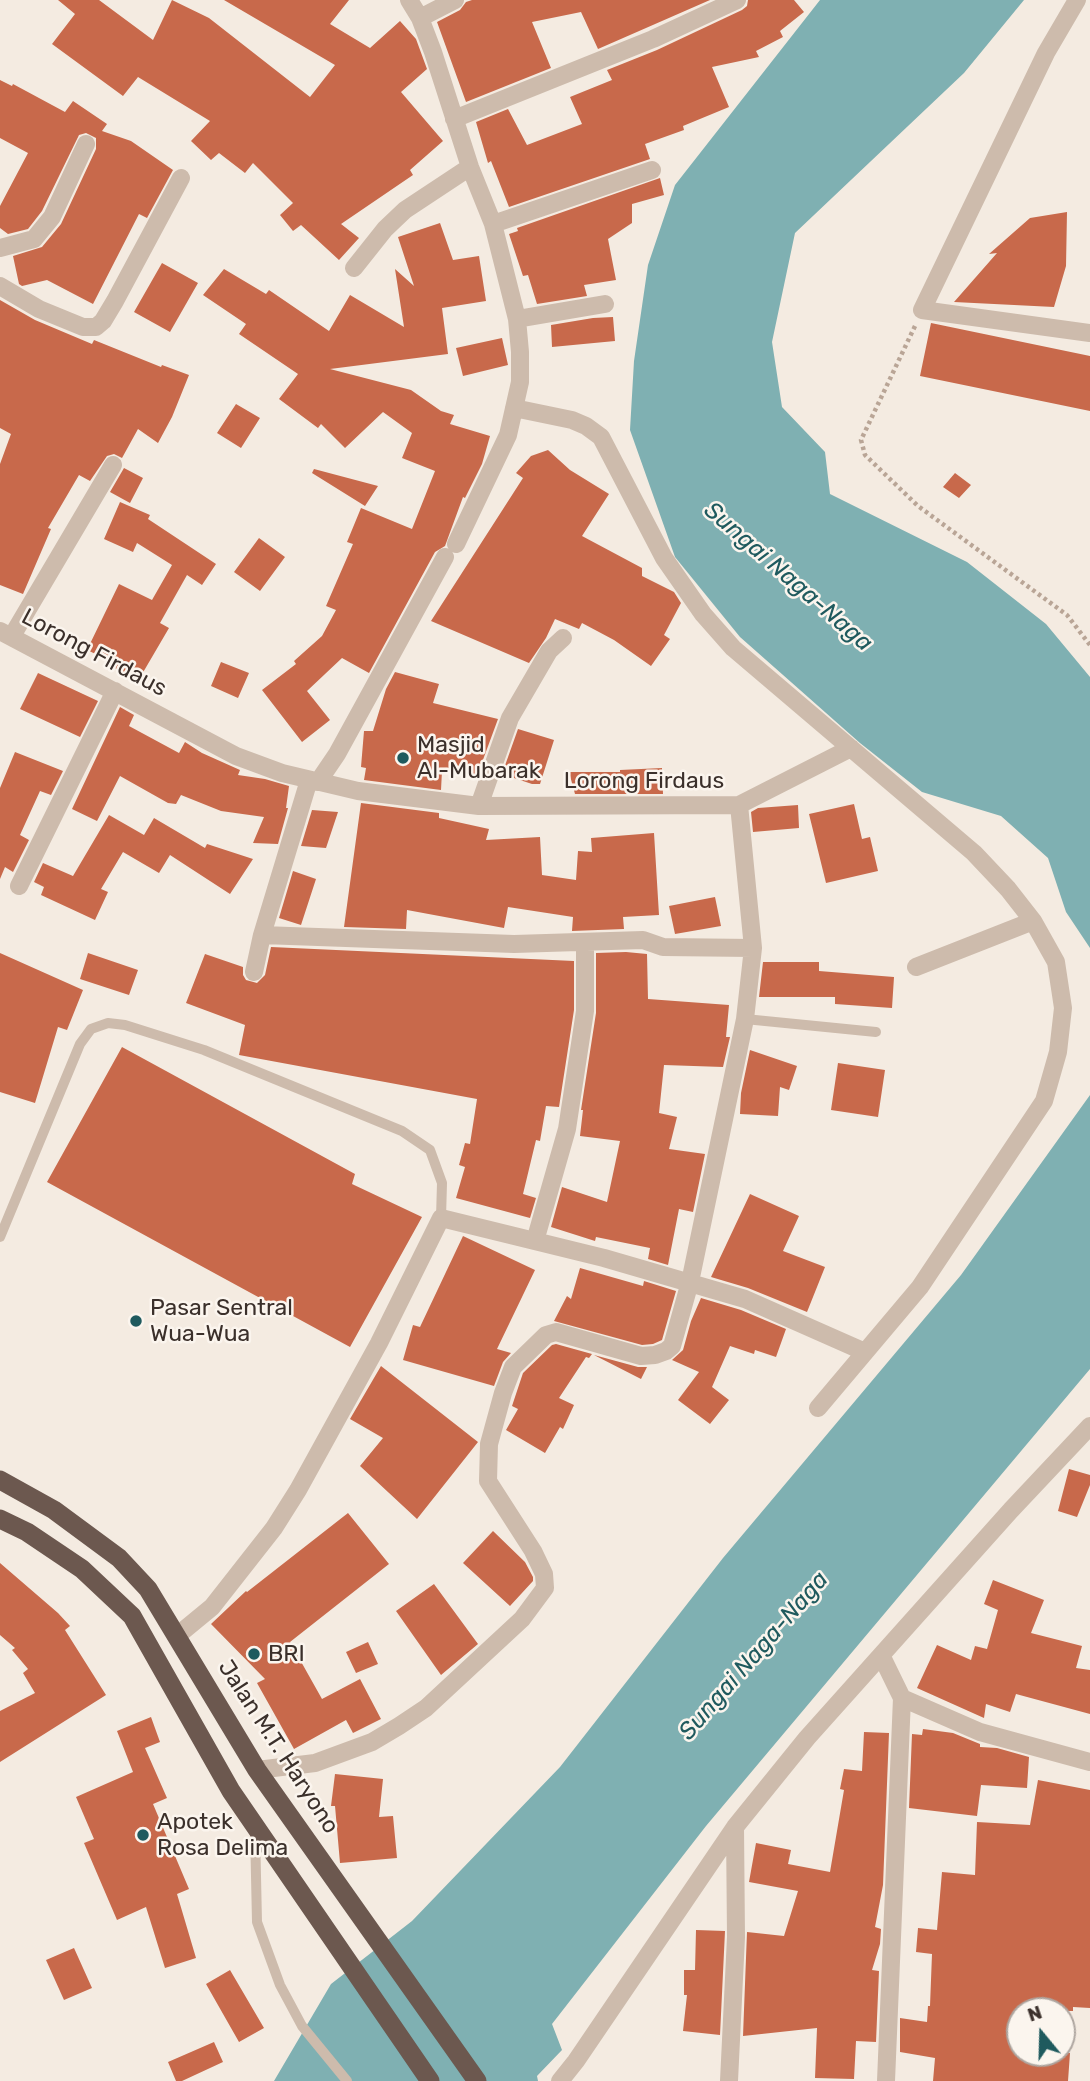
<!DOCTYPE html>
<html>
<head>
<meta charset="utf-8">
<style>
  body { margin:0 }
  #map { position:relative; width:1090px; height:2081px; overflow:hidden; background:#f4ebe1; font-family:Rubik,sans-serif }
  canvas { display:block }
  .north { position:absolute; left:1006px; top:1997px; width:70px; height:70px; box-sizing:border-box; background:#fbf5ee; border:2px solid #aea6a0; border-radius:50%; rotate:341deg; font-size:19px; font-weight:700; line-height:28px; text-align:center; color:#3b302b }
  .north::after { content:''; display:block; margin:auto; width:24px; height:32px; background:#1f5a5e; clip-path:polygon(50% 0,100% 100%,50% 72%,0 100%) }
</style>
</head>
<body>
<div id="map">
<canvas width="1090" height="2081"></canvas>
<div class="north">N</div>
</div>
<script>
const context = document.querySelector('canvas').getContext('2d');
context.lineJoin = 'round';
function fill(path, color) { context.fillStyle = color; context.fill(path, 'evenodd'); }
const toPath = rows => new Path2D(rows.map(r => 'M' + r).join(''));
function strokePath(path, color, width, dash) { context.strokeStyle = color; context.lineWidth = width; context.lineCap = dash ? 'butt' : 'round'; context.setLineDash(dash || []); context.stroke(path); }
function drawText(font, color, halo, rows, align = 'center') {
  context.font = font + ' Rubik,sans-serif'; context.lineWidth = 5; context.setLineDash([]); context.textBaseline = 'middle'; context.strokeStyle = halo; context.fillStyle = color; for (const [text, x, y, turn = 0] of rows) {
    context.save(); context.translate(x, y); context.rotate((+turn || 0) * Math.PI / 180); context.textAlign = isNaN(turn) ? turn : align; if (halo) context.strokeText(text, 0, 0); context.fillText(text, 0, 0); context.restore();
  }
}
const water = toPath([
  [820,0,1024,0,964,73,795,233,772,342,782,407,825,452,830,494,967,562,1046,624,1090,677,1090,948,1066,912,1048,858,1001,816,922,792,860,743,740,637,675,557,630,430,634,361,648,265,675,185],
  [1090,1095,1090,1369,706,1826,552,2024,562,2050,537,2076,538,2081,274,2081,331,1984,412,1921,560,1767,723,1558,961,1275]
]);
const building = toPath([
  [58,0,99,0,153,40,172,0,209,18,310,97,335,65,224,0,349,0,330,24,370,48,400,21,416,39,427,69,401,92,443,141,410,170,413,175,341,224,359,238,339,260,301,225,293,231,280,215,293,203,253,163,245,173,219,153,211,160,191,141,210,121,138,77,123,96,52,44,75,14],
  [472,0,710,0,598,49,581,12,532,22,551,68,466,102,437,22,460,10,466,2],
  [748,0,794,0,804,12,780,31,783,37,756,51,759,57,712,67,729,107,683,126,684,130,645,144,650,159,509,207,491,161,488,163,476,122,508,109,527,145,582,124,570,97,612,80,607,70,657,50,742,10,747,6],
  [0,80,12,86,13,84,65,112,73,101,107,124,102,131,131,141,173,170,147,218,139,214,93,304,47,280,22,286,19,284,13,256,42,247,61,224,96,149,96,138,86,133,79,135,42,211,28,229,8,234,0,228,0,206,28,153,0,138],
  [660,178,664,195,632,204,632,223,608,239,616,280,584,285,587,296,537,304,528,275,523,276,509,234,518,231,517,228],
  [1067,212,1066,266,1054,307,954,302,997,253,989,254,1030,218],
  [440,223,453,260,479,256,486,301,442,308,448,354,330,369,411,390,441,411,454,415,450,424,490,436,482,464,465,498,463,497,445,546,435,552,369,673,342,658,307,691,330,720,302,742,262,690,296,664,294,661,322,636,336,610,326,606,353,544,347,542,361,508,412,529,435,471,402,458,412,433,383,412,345,448,321,424,318,428,279,399,298,374,239,334,246,324,203,295,224,269,266,294,269,290,329,331,350,295,404,327,395,269,414,286,398,237],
  [162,263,198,283,170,332,134,312],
  [0,300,35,320,92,344,94,340,161,367,162,365,189,375,172,417,158,443,138,429,122,458,114,454,107,456,90,481,79,475,48,528,51,529,23,594,0,585,0,464,11,434,0,428],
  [613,317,615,341,552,347,551,325,593,318],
  [931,323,1090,356,1090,411,920,376],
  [502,338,508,365,463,376,456,348],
  [236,404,260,418,241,448,217,433],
  [548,450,570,470,609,494,582,536,642,568,642,576,674,592,681,603,664,635,670,639,651,666,614,640,582,623,579,629,555,619,546,638,529,663,431,621,523,478,516,473,531,456],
  [124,468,143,478,130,503,110,492],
  [314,469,378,486,365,506,312,473],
  [955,473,971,485,959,498,943,487],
  [120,502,150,515,148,519,216,564,202,585,187,575,160,623,169,628,138,681,115,668,117,664,87,650,119,584,152,600,172,565,137,543,133,552,104,539],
  [259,538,285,557,260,591,234,572],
  [221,662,249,673,238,698,211,686],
  [395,672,439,684,433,703,498,719,477,776,442,771,441,790,364,780,366,768,361,767,364,731,373,731,386,689],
  [38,673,98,701,80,737,20,709],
  [120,707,134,715,129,726,179,753,185,742,202,753,240,770,238,775,265,779,289,786,286,808,288,808,278,844,253,843,264,817,221,811,181,795,176,804,168,803,120,776,97,821,72,809],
  [518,729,554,740,540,784,532,784,502,774],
  [15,752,63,771,51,795,40,791,20,835,29,840,13,872,5,867,0,879,0,788],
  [662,768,663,794,575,794,569,772,620,772,620,770],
  [361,803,439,813,439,818,489,829,486,840,540,837,542,875,576,880,578,851,592,852,591,838,654,833,659,915,623,917,624,929,572,931,573,917,508,907,504,928,407,910,406,929,344,927],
  [854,804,862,839,870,837,878,871,826,883,809,814],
  [798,805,799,828,753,832,751,812,758,808],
  [312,810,338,812,326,848,301,846],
  [109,815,144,835,154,818,205,848,207,844,253,859,230,894,170,855,159,873,123,852,101,889,108,892,95,920,41,895,44,887,34,882,43,863,73,876],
  [293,871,316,879,301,925,279,918],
  [715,897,721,926,675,934,669,906],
  [271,947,574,961,574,1010,559,1107,546,1106,540,1141,536,1140,523,1194,536,1198,530,1218,456,1198,465,1167,459,1165,465,1143,470,1144,477,1099,239,1055,245,1025,186,1003,205,954,243,967,243,975,246,980,257,983,265,975],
  [626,952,647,954,648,999,729,1005,726,1037,730,1037,723,1067,664,1065,659,1113,677,1117,669,1149,705,1154,693,1212,679,1209,668,1265,648,1259,650,1248,596,1237,595,1241,551,1227,562,1187,607,1202,620,1141,580,1136,583,1110,581,1110,596,1013,596,953],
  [0,953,83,990,67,1030,58,1027,35,1103,0,1092],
  [88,953,138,970,129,995,80,979],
  [763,962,819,962,819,971,894,977,892,1008,835,1004,835,997,759,997],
  [122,1047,355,1174,352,1184,422,1217,350,1347,47,1182],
  [750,1050,797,1066,789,1090,780,1087,778,1116,740,1114,741,1093],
  [838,1063,885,1070,878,1117,831,1110],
  [750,1194,799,1216,783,1251,825,1267,807,1312,748,1288,711,1277],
  [463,1236,535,1270,497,1349,511,1353,503,1362,494,1386,403,1360,413,1325,420,1327],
  [580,1268,643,1286,644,1281,676,1291,662,1340,653,1344,642,1345,554,1321,567,1296,571,1299],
  [701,1298,741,1310,786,1329,776,1357,755,1350,754,1354,730,1346,712,1387,729,1400,710,1424,678,1400,699,1372,672,1360,683,1350,691,1321],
  [556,1344,592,1354,589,1358,586,1357,559,1398,574,1405,563,1429,560,1427,545,1453,506,1430,518,1409,512,1406,523,1373,552,1345],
  [594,1355,638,1367,647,1367,641,1379],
  [381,1366,478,1442,417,1519,360,1466,383,1438,350,1419],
  [1069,1469,1090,1475,1090,1485,1077,1517,1058,1511],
  [348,1513,389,1564,290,1642,322,1699,360,1679,381,1719,353,1733,346,1720,294,1749,257,1683,265,1679,211,1624,246,1591,247,1592],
  [493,1531,525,1562,533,1577,533,1581,510,1606,463,1563],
  [0,1563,58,1613,70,1626,65,1630,106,1695,0,1762,0,1711,35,1693,23,1673,28,1669,12,1650,15,1648,0,1635],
  [993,1580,1044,1600,1031,1633,1082,1646,1076,1668,1090,1670,1090,1714,1016,1694,1010,1712,986,1704,984,1718,917,1688,937,1645,971,1660,975,1646,987,1649,998,1610,984,1604],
  [434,1584,478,1644,441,1675,396,1611],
  [368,1642,378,1664,356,1673,346,1652],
  [151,1717,160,1742,145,1748,167,1798,153,1804,189,1889,177,1894,196,1958,165,1968,146,1907,117,1920,84,1843,94,1839,76,1797,133,1772,117,1731],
  [923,1729,953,1733,980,1744,980,1747,997,1748,1029,1757,1027,1788,981,1785,977,1816,909,1808,912,1734,922,1735],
  [864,1732,889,1733,883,1885,875,1927,881,1929,880,1944,872,1970,879,1971,876,2042,856,2041,854,2079,815,2078,817,2028,743,2036,747,1932,784,1936,798,1891,749,1882,756,1843,791,1850,788,1864,830,1872,844,1790,840,1789,844,1769,862,1771],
  [335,1774,383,1779,379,1817,393,1816,397,1858,340,1863,335,1806,331,1806],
  [1038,1780,1090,1790,1090,2008,1073,2007,1073,2011,1020,2011,1020,2053,1070,2053,1068,2081,933,2081,935,2058,900,2052,900,2018,927,2022,928,2006,930,2006,932,1954,916,1952,918,1928,937,1930,942,1872,975,1875,977,1822,1030,1825],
  [696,1930,725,1931,720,2035,683,2031,687,1995,684,1995,684,1970,695,1970],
  [74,1948,92,1988,64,2000,46,1960],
  [230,1970,264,2028,239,2042,206,1984],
  [214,2042,223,2062,182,2081,176,2081,168,2062]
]);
const path = toPath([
  [915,326,861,440,865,455,918,506,1067,615,1090,645]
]);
const service = toPath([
  [745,1019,876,1032],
  [0,1237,80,1044,91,1029,108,1023,125,1025,204,1050,402,1131,430,1150,442,1183,441,1218],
  [255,1830,257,1922,280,1985,302,2026,347,2081]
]);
const minor = toPath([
  [409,0,420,18,433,52,470,167,493,224,517,319,520,352,520,382,508,435,456,544],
  [1077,0,1046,53,922,310,1090,333],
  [420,18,455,0],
  [454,119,653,39,737,0],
  [493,224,652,170],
  [0,248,34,239,52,217,86,144],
  [354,268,385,229,405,210,470,167],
  [0,286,39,309,83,327,96,327,103,321,115,301,181,178],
  [517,319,605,304],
  [514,408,572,420,586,426,601,437,664,558,703,614,733,648,974,853,1008,889,1033,921,1056,962,1063,1008,1058,1052,1044,1101,920,1287,818,1408],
  [0,631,236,756,282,773,358,791,479,806,739,805,851,748],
  [12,636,113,465],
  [318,782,337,754,445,557],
  [739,805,753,948],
  [479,806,510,718,549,651,563,638],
  [19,886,115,691],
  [916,967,1033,921],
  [254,972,262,935,309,780],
  [535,1241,567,1129,585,1011,585,942],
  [178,1635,212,1607,274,1528,298,1490,379,1343,441,1218,604,1258,745,1299,865,1352],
  [882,1657,902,1698,886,2081],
  [902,1698,980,1732,1090,1762],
  [257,1770,315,1763,372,1742,399,1726,426,1708,522,1619,545,1588,544,1574,533,1551,488,1481,489,1444,503,1393,513,1367,546,1335,556,1332,641,1356,655,1355,666,1351,672,1346,690,1282,745,1019,753,948,663,947,643,940,514,944,262,935],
  [560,2081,576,2061,735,1827,807,1738,1011,1510,1090,1426],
  [729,2081,736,1937,735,1827]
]);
const trunk = toPath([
  [0,1480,54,1510,119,1558,148,1589,257,1770,477,2081],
  [0,1519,27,1532,82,1569,132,1616,231,1791,430,2081]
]);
const markers = [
  [403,758,7,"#1f5a5e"],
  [136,1321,7,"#1f5a5e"],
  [254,1654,7,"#1f5a5e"],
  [143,1835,7,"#1f5a5e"]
];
const streetNames = [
  ["Lorong Firdaus",94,653,28],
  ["Lorong Firdaus",644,781],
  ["Jalan M.T. Haryono",278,1747,57]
];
const poiNames = [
  ["Masjid",417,745],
  ["Al-Mubarak",417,771],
  ["Pasar Sentral",150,1308],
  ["Wua-Wua",150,1334],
  ["BRI",268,1654],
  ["Apotek",157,1822],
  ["Rosa Delima",157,1848]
];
const waterNames = [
  ["Sungai Naga-Naga",788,577,41],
  ["Sungai Naga-Naga",754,1656,-49]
];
fill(water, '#7fb0b2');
fill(building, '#c8694b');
strokePath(path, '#b9a596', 4.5, [3.5, 3.5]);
strokePath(service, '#cdbbac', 10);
strokePath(minor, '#cdbbac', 18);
strokePath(trunk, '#6c584f', 19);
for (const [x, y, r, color] of markers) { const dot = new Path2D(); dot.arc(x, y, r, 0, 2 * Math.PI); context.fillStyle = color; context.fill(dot); strokePath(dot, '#fbf5ee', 2.5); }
drawText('23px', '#3b302b', '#fbf5ee', streetNames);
drawText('23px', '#3b302b', '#fbf5ee', poiNames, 'left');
drawText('italic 24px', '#1f5a5e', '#fbf5ee', waterNames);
</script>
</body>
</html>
